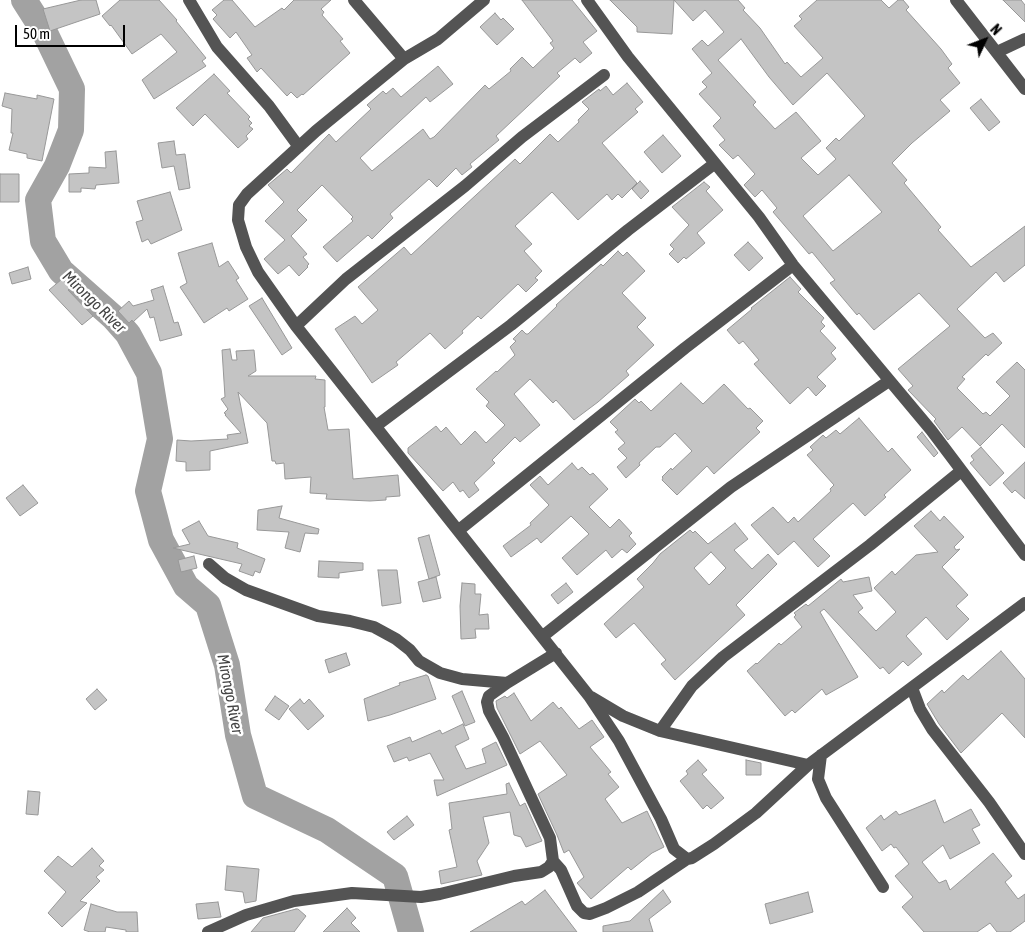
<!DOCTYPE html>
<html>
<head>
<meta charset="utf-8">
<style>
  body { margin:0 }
  #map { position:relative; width:1025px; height:932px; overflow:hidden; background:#fff; font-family:"Asap Condensed",sans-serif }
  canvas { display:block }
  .north { position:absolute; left:960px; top:15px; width:50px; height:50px; -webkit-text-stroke:4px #fff; paint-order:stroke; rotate:47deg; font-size:14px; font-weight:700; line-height:20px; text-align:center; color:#000 }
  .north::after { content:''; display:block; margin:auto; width:18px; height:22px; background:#000; clip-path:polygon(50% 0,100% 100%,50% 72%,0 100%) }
  .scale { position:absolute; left:15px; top:25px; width:110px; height:22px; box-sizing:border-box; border:2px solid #000; border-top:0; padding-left:6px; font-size:15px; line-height:18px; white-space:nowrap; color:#000; -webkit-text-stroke:4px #fff; paint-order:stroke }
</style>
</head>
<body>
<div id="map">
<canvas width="1025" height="932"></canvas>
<div class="north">N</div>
<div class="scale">50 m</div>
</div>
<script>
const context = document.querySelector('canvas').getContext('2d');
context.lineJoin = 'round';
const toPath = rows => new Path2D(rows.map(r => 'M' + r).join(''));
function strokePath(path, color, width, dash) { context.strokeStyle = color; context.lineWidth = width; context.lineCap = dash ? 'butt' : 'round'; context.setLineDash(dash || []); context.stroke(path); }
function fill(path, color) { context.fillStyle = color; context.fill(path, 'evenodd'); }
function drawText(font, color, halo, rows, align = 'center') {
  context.font = font + ' "Asap Condensed",sans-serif'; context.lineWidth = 5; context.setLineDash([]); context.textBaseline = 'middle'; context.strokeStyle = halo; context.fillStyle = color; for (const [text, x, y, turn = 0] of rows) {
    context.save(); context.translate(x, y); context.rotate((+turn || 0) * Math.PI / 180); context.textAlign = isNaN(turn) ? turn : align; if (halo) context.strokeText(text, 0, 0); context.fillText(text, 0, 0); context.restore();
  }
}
const river = toPath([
  [24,0,45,33,72,89,71,130,57,166,38,200,43,241,61,271,113,317,128,334,149,373,160,439,148,491,161,540,186,586,208,605,227,665,238,735,255,796,327,830,395,876,411,932]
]);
const building = toPath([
  [81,0,96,0,100,14,50,31,43,9,81,0],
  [120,0,159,0,177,20,176,21,206,58,202,61,206,66,154,99,142,80,177,52,161,34,132,54,111,25,110,26,102,16,120,0],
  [224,0,232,0,255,27,282,8,284,10,294,0,331,0,321,9,324,12,322,15,343,39,340,41,350,53,303,95,302,94,297,98,291,92,287,96,261,68,257,72,247,58,252,55,236,32,230,38,213,19,217,15,212,10,224,0],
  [522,0,572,0,597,31,583,42,592,53,580,63,575,58,557,73,560,76,496,136,499,140,470,164,472,167,462,175,456,168,437,187,429,179,390,214,393,218,372,239,368,235,337,262,323,247,353,221,351,219,353,217,322,185,297,210,307,220,291,236,307,254,303,257,309,264,307,266,308,267,299,276,289,265,278,274,264,259,285,240,265,221,284,202,268,185,287,169,291,173,329,134,336,142,371,109,367,105,383,91,386,94,393,88,401,97,438,66,453,84,430,102,426,97,360,158,372,171,423,129,430,139,434,137,485,85,489,89,511,71,510,69,522,57,533,68,554,48,550,43,553,41,522,0],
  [610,0,738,0,745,8,743,10,760,28,785,64,787,62,801,77,823,58,794,26,802,19,799,16,817,0,881,0,889,8,898,0,903,0,909,7,906,10,941,49,952,64,948,68,960,83,940,100,950,111,912,143,892,163,907,180,904,183,941,227,938,230,971,267,1025,226,1025,265,1004,282,996,272,957,309,985,338,993,333,1002,343,988,356,986,354,962,377,965,379,957,388,983,414,986,412,990,416,1010,396,996,382,1017,362,1025,370,1025,448,1002,424,980,446,962,427,948,440,934,421,936,419,908,390,913,386,898,369,950,326,919,293,874,330,859,313,857,315,830,283,835,280,812,252,809,254,773,212,777,208,762,190,755,197,744,185,755,174,738,155,733,159,719,145,725,140,713,126,721,118,699,94,707,87,702,82,712,73,692,49,702,40,708,46,724,32,705,10,693,21,674,0,672,34,637,32,637,27,610,0],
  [741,39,769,77,793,105,827,73,865,116,839,141,836,138,826,148,836,159,818,175,801,158,821,141,796,112,775,129,753,105,756,102,718,60,741,39],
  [849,175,882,212,833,251,803,216,849,175],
  [1003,0,1021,0,1025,5,1025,22,1003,0],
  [495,13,501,20,503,18,514,29,497,45,480,27,495,13],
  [214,74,230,91,227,93,250,117,248,119,252,123,249,126,253,129,246,136,248,139,238,148,205,114,193,126,176,108,214,74],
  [627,83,643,102,635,109,638,112,602,143,637,183,622,198,618,194,612,200,607,194,578,220,552,192,515,226,532,244,524,251,542,271,535,278,538,280,526,292,518,284,481,319,478,316,462,331,463,333,445,349,430,333,396,362,398,365,372,383,335,329,355,316,362,324,378,310,358,287,404,247,411,255,515,159,520,164,550,134,558,142,579,122,578,120,589,109,582,102,599,89,600,91,606,86,613,95,627,83],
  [5,93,37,99,37,95,54,99,42,161,27,158,27,154,9,150,13,133,11,133,12,109,2,106,5,93],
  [981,99,1000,122,989,131,970,108,981,99],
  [663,135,681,156,662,173,644,152,663,135],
  [174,141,176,155,185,154,190,188,179,190,174,166,162,168,158,143,174,141],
  [116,151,119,183,96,185,95,189,81,188,81,192,69,192,69,174,89,173,89,167,106,168,105,152,116,151],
  [0,174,19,174,19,202,0,202,0,174],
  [640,181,649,191,641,199,632,189,640,181],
  [704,182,710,187,706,191,723,210,697,233,705,243,686,259,684,257,678,263,669,254,674,249,670,245,689,225,672,207,704,182],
  [170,192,182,230,151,244,148,239,142,242,136,222,143,220,137,201,170,192],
  [748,242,763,258,749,271,734,255,748,242],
  [212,243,219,267,228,261,239,278,236,280,248,299,229,311,227,308,204,323,180,287,187,283,178,253,212,243],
  [618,251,623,256,627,252,645,271,622,293,646,318,637,327,654,345,626,371,629,375,598,402,574,420,556,400,553,403,530,379,514,394,540,425,520,442,515,437,492,460,495,463,474,483,479,490,469,498,463,490,460,492,453,482,443,491,408,453,408,448,436,426,441,432,446,427,461,445,475,431,486,443,505,425,486,406,489,402,476,389,496,371,497,372,515,355,510,347,516,341,513,339,522,330,526,334,528,334,557,306,556,305,601,264,603,266,618,251],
  [28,267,31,279,12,284,9,273,28,267],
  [790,277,801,289,798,292,824,318,821,322,825,326,820,331,836,348,831,353,836,359,817,377,826,386,816,396,808,387,790,404,754,364,759,360,743,341,739,344,727,330,752,309,751,308,790,277],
  [62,279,70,288,68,290,93,316,82,325,49,290,62,279],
  [163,286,174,323,178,322,182,335,160,341,154,317,150,318,147,309,133,322,132,320,129,323,118,311,129,301,133,306,154,300,151,290,163,286],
  [262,298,292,348,282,355,249,306,262,298],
  [230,349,232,360,237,360,236,351,254,350,256,371,248,376,316,376,315,379,325,380,325,407,324,407,328,430,349,429,353,479,398,475,400,496,386,497,386,500,370,501,326,499,327,494,310,493,311,477,285,479,284,463,276,464,275,461,272,461,267,423,238,392,248,443,210,451,210,470,186,471,186,462,176,461,177,440,191,441,228,439,227,435,241,433,225,415,226,414,224,413,228,409,221,399,225,397,222,350,230,349],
  [681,383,703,404,724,384,748,409,750,408,763,421,756,428,760,432,714,474,707,466,677,495,662,480,663,478,662,477,671,468,672,470,692,451,675,433,660,447,656,447,639,463,640,465,626,478,617,467,627,458,618,449,625,443,615,432,618,430,610,422,635,399,639,403,641,401,651,411,681,383],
  [859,418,888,452,892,448,911,470,884,495,886,497,865,516,853,503,813,539,830,556,818,567,794,541,778,555,751,525,773,507,788,523,794,517,798,522,831,491,830,489,834,485,807,455,813,450,810,447,823,435,826,438,836,430,840,434,859,418],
  [922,432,938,453,934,457,917,437,922,432],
  [981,447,1004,473,990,486,970,463,974,460,971,456,981,447],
  [1025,462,1025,499,1015,490,1012,493,1003,483,1025,462],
  [572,463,578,470,582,467,590,475,593,473,608,489,589,507,610,528,619,519,632,533,629,536,636,544,627,553,622,549,612,558,606,550,577,575,562,558,589,534,571,516,541,543,537,538,511,557,503,546,531,525,530,523,549,505,530,485,540,476,548,485,572,463],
  [23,485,38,503,20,516,6,498,23,485],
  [282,506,279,518,319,529,318,534,305,533,300,552,285,548,289,532,257,530,258,510,282,506],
  [931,511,940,521,944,516,964,537,954,547,956,550,960,549,942,567,968,595,956,606,969,619,947,640,926,617,906,636,922,654,908,666,903,661,889,674,883,667,880,669,824,609,820,612,858,677,826,695,822,689,795,713,792,710,785,716,747,671,756,663,757,664,779,643,781,645,802,627,794,617,796,615,794,613,806,604,808,606,841,579,843,582,869,577,872,591,853,595,863,608,858,612,876,631,896,612,874,588,892,571,895,575,916,555,938,552,914,526,931,511],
  [199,521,208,536,238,543,237,548,265,559,260,573,255,571,253,576,239,571,242,564,173,548,190,544,182,530,199,521],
  [735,523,748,539,734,550,752,569,768,554,777,564,736,605,745,615,675,680,661,664,666,660,634,623,616,638,604,624,644,587,637,579,653,563,660,554,690,530,693,533,695,531,708,544,735,523],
  [711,552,726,568,709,585,694,568,711,552],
  [429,535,440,575,429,579,418,538,429,535],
  [194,556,197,568,181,572,178,560,194,556],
  [319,561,363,563,363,570,339,573,339,578,318,577,319,561],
  [378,570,397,570,401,603,382,606,378,570],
  [436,577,441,598,423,602,418,582,436,577],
  [462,583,475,584,475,594,481,594,479,615,488,614,489,629,475,629,476,638,461,639,460,606,462,583],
  [566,583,573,592,558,604,551,595,566,583],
  [1001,651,1025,679,1025,738,1002,713,961,753,939,724,927,704,942,690,944,693,963,675,968,680,1001,651],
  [346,653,350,665,329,673,325,660,346,653],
  [426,675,428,676,436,699,390,715,368,721,364,699,400,685,399,683,426,675],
  [97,689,107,700,95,710,86,699,97,689],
  [462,691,475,722,465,726,452,696,462,691],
  [514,693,531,721,553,702,559,709,561,707,579,729,592,720,604,737,590,747,611,772,608,774,619,787,605,799,622,823,647,811,664,847,652,853,631,870,628,867,591,899,577,883,584,877,569,850,564,853,557,835,538,794,567,775,540,741,520,754,497,708,496,701,505,696,507,698,514,693],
  [275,696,289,706,279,720,265,710,275,696],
  [300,699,304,704,309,699,324,716,308,730,289,709,300,699],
  [463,724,469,739,455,746,466,769,486,763,482,749,496,742,507,765,437,796,434,780,444,780,430,753,409,761,407,757,394,762,387,746,410,737,412,742,440,730,442,734,463,724],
  [698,760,707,770,702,774,724,798,711,809,707,805,703,809,680,781,688,774,686,771,698,760],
  [746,760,761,763,761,775,746,775,746,760],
  [509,783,520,806,525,803,542,841,526,847,521,837,514,835,510,812,483,817,489,843,477,861,482,875,441,884,439,871,457,867,449,830,452,829,449,803,507,794,506,784,509,783],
  [28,791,40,792,38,815,26,814,28,791],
  [935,800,944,823,971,809,980,825,972,829,980,843,950,859,943,845,922,862,939,883,946,880,950,890,993,853,1012,876,1005,882,1018,899,1025,894,1025,921,1010,932,997,932,990,923,977,932,924,932,902,907,913,897,895,876,909,864,896,847,894,848,891,844,882,851,866,828,881,815,884,820,896,811,899,815,935,800],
  [407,816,414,825,394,840,387,832,407,816],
  [92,848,104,861,99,866,104,870,96,877,100,881,80,901,87,903,62,927,48,913,66,892,44,871,58,856,72,867,92,848],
  [227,866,259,869,256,901,245,903,243,892,225,890,227,866],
  [545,890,577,932,470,932,522,901,525,905,545,890],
  [663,890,671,902,649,919,653,932,603,932,603,926,630,921,663,890],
  [808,892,813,912,770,924,765,904,808,892],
  [218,902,221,917,198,919,196,904,218,902],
  [91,904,117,912,137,912,138,932,126,932,126,930,106,927,105,932,90,932,84,930,91,904],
  [347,908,356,918,351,923,360,932,323,932,347,908],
  [296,909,298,909,306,916,294,932,251,932,263,918,296,909]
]);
const minor = toPath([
  [189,0,217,47,269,106,299,147],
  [354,0,404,59],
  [484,0,438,39,404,59,316,131,247,194,239,205,238,220,246,247,258,272,296,326,589,696,619,741,661,819,674,849,687,859,692,858,714,844,756,813,808,765,1025,603],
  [587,0,628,57,759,217,793,265,931,430,1025,555],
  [956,0,1025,89],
  [997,52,1025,39],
  [296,326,346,279,465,186,522,137,604,75],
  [376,426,511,325,628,230,714,164],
  [459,530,685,348,793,265],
  [209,564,225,578,246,590,318,616,350,621,374,627,396,639,410,650,419,661,440,673,462,679,507,683],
  [543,636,731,487,889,381],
  [912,688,920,709,932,729,989,802,1025,854],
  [591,697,623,716,660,731,808,765],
  [660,731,692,686,723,657,870,545,961,471],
  [821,755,818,779,826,798,883,887],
  [553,861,561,870,577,906,584,913,590,914,606,908,638,892,687,859],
  [208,932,246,915,294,901,352,893,421,897,440,894,514,876,541,872,549,867,553,861,550,838,503,737,489,711,487,702,489,696,507,683,556,653]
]);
const waterNames = [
  ["Mirongo River",94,302,44],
  ["Mirongo River",230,694,79]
];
strokePath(river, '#a2a2a2', 26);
fill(building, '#c4c4c4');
strokePath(building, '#989898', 1);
strokePath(minor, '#545454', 12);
drawText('italic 16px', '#434343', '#fff', waterNames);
</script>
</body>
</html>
